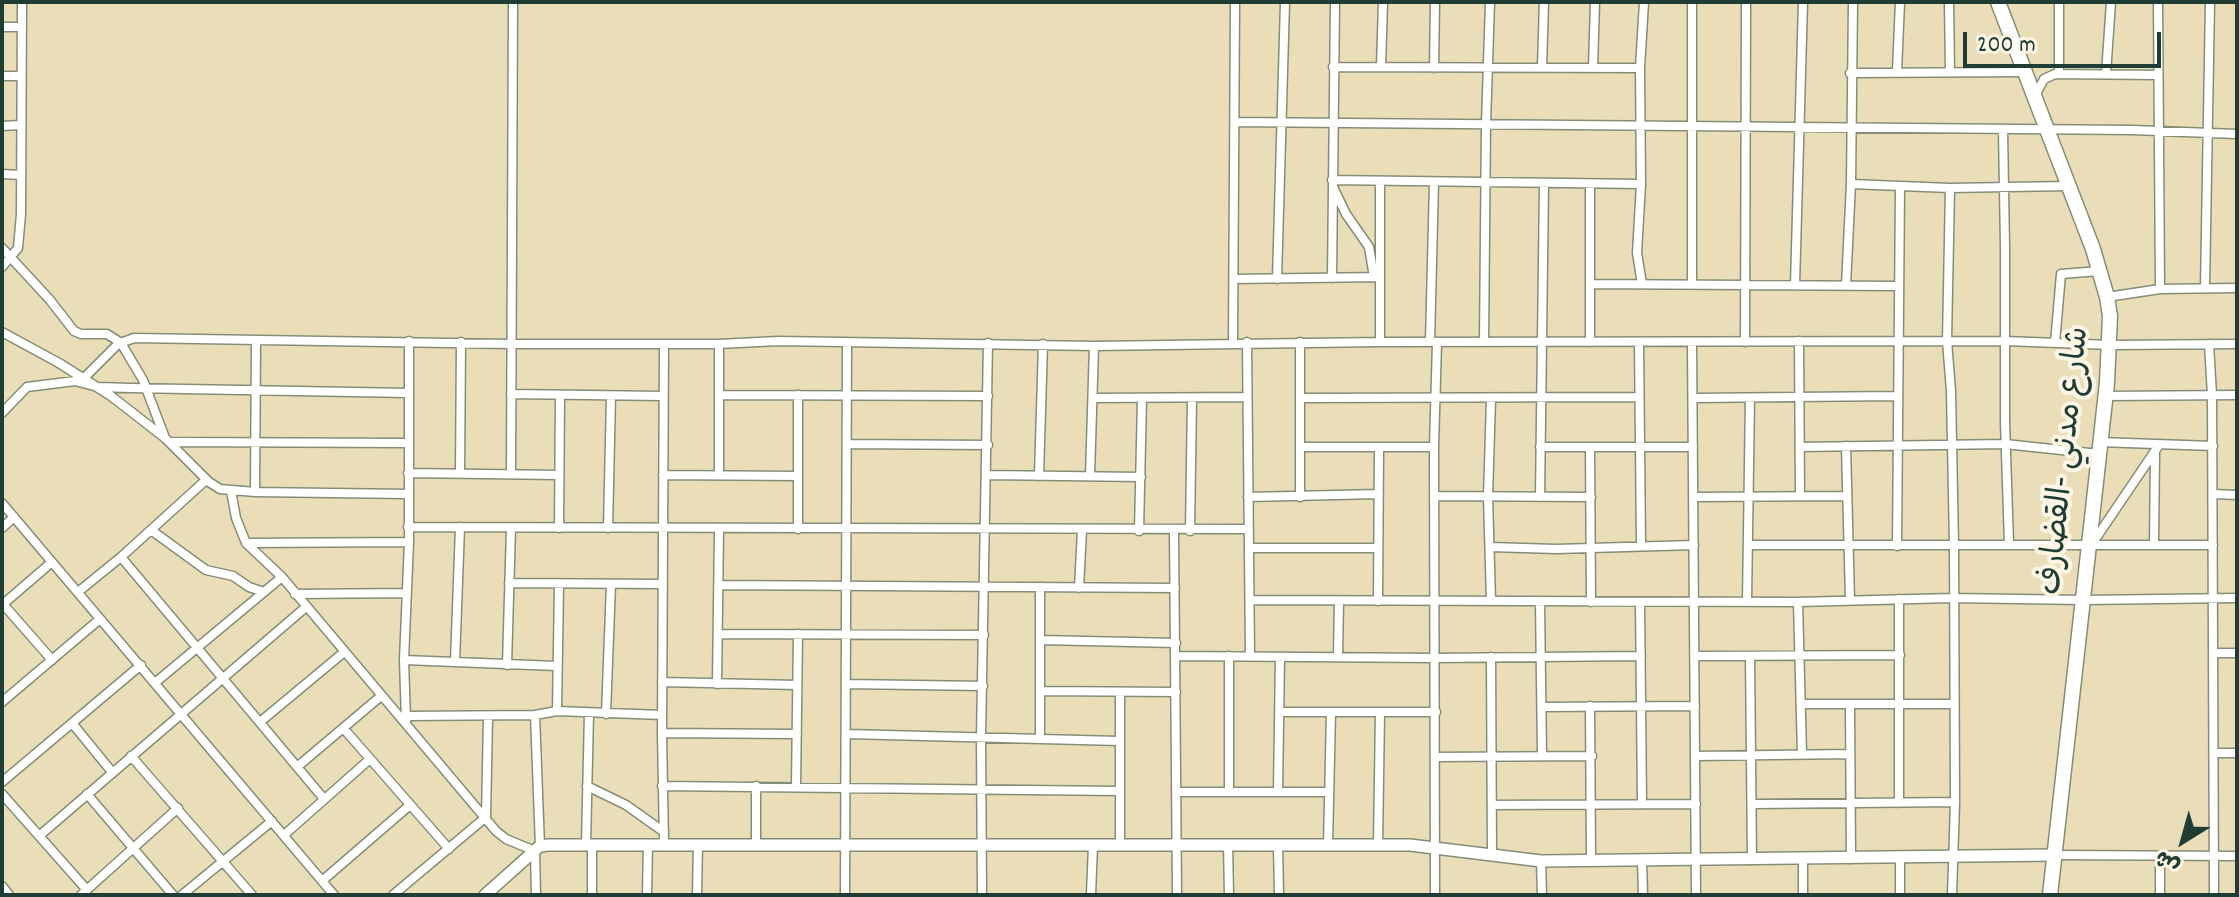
<!DOCTYPE html>
<html>
<head>
<meta charset="utf-8">
<style>
  body { margin:0 }
  #map { position:relative; width:2239px; height:897px; overflow:hidden; background:#eadeb9; font-family:Dekko,"Playpen Sans Arabic",sans-serif }
  canvas { display:block }
  .frame { position:absolute; inset:0; border:4px solid #1f3d34; pointer-events:none }
  .north { position:absolute; left:2143px; top:801px; width:80px; height:80px; -webkit-text-stroke:6px #fcf5e5; paint-order:stroke; rotate:217deg; font-size:22px; font-weight:700; line-height:32px; text-align:center; color:#1f3d34 }
  .north::after { content:''; display:block; margin:auto; width:28px; height:36px; background:#1f3d34; clip-path:polygon(50% 0,100% 100%,50% 72%,0 100%) }
  .scale { position:absolute; left:1963px; top:32px; width:198px; height:36px; box-sizing:border-box; border:4px solid #1f3d34; border-top:0; padding-left:10px; font-size:24px; line-height:28px; white-space:nowrap; color:#1f3d34; -webkit-text-stroke:6px #fcf5e5; paint-order:stroke }
</style>
</head>
<body>
<div id="map">
<canvas width="2239" height="897"></canvas>
<div class="frame"></div>
<div class="north">ش</div>
<div class="scale">200 m</div>
</div>
<script>
const context = document.querySelector('canvas').getContext('2d');
context.lineJoin = 'round';
const toPath = rows => new Path2D(rows.map(r => 'M' + r).join(''));
function strokePath(path, color, width, dash) { context.strokeStyle = color; context.lineWidth = width; context.lineCap = dash ? 'butt' : 'round'; context.setLineDash(dash || []); context.stroke(path); }
function drawText(font, color, halo, rows, align = 'center') {
  context.font = font + ' Dekko,"Playpen Sans Arabic",sans-serif'; context.lineWidth = 8; context.setLineDash([]); context.textBaseline = 'middle'; context.strokeStyle = halo; context.fillStyle = color; for (const [text, x, y, turn = 0] of rows) {
    context.save(); context.translate(x, y); context.rotate((+turn || 0) * Math.PI / 180); context.textAlign = isNaN(turn) ? turn : align; if (halo) context.strokeText(text, 0, 0); context.fillText(text, 0, 0); context.restore();
  }
}
const street = toPath([
  [1949,2,1950,72],
  [2158,2,2160,289],
  [2,27,21,27],
  [1333,67,1640,68],
  [1381,67,1383,2],
  [1542,67,1544,2],
  [1593,67,1595,2],
  [1434,68,1435,2],
  [1897,71,1900,2],
  [1850,73,2025,72],
  [2059,74,2059,2],
  [2106,74,2111,2],
  [2,76,21,76],
  [2035,96,2044,79,2055,74,2158,75],
  [1235,122,2132,130,2237,134],
  [2,126,20,125],
  [2003,130,2005,247,2005,422,2009,544],
  [2,174,20,175],
  [1332,180,1641,184],
  [1380,181,1380,342],
  [1590,184,1590,342],
  [1851,184,1950,188,2068,186],
  [1950,188,1947,341,1951,391,1954,545,1955,802,1952,895],
  [1334,189,1346,214,1369,247,1374,277],
  [2,248,50,300,74,331,81,334,107,334,121,343,143,380,165,438],
  [2,267,18,248,21,214,22,2],
  [1332,278,1335,2],
  [1234,279,1380,277],
  [1277,279,1285,2],
  [1692,283,1692,2],
  [1590,284,1898,286],
  [1642,284,1637,253,1641,184,1640,68,1644,2],
  [1795,285,1803,2],
  [1846,285,1851,184,1853,2],
  [2205,287,2210,2],
  [2107,297,2160,289,2237,288],
  [2,332,59,363,111,396,165,438,209,482,220,489,255,492,408,494],
  [1799,341,1800,496],
  [1233,342,1235,2],
  [1247,342,1250,656],
  [1300,342,1300,497],
  [1430,342,1434,182],
  [1484,342,1486,124,1490,2],
  [1639,342,1641,546],
  [1692,342,1696,895],
  [1745,342,1746,2],
  [2055,343,2061,274,2099,271],
  [2209,344,2212,395,2214,895],
  [84,378,118,344,134,338,511,344,719,344,778,341,1094,346,1380,342,2005,341,2111,345,2237,344],
  [511,394,663,396],
  [719,395,988,396],
  [2105,396,2237,395],
  [1093,398,1247,397],
  [1300,398,1639,397],
  [1693,398,1897,396],
  [1491,399,1488,497,1491,601],
  [2,413,27,387,75,381,98,387,130,388,408,393],
  [171,442,408,443],
  [2099,442,2213,446],
  [848,444,988,445],
  [1846,446,1850,600],
  [1300,447,1434,447],
  [1540,447,1693,447],
  [1590,447,1591,602],
  [1800,447,2005,444,2099,454],
  [408,473,559,475],
  [460,473,461,342],
  [511,474,513,2],
  [719,474,719,344],
  [663,475,798,476],
  [987,475,1141,477],
  [1039,476,1043,344],
  [1090,476,1094,346],
  [231,491,236,518,246,543,282,577,496,831,506,839,535,851,536,895],
  [255,492,256,340],
  [2213,494,2237,495],
  [1436,496,1591,497],
  [1248,497,1379,494],
  [1540,497,1544,183],
  [1694,497,1847,496],
  [2,503,334,895],
  [408,527,1248,529],
  [2,528,14,517],
  [559,528,560,395],
  [608,528,611,396],
  [798,529,798,395],
  [151,530,206,570,233,576,249,587,264,592],
  [1139,531,1142,399],
  [1174,531,1177,895],
  [1190,531,1192,398],
  [246,543,409,542],
  [2092,544,2159,445],
  [1749,545,2213,545],
  [2154,545,2155,454],
  [1897,546,1900,187],
  [1490,547,1556,549,1694,545],
  [1249,548,1378,548],
  [121,557,206,480],
  [509,583,663,584],
  [559,585,557,711,662,715],
  [719,585,1175,588],
  [1079,588,1082,530],
  [78,592,121,557,324,799],
  [295,594,407,593],
  [1250,600,1798,602,1952,598,2083,600,2237,598],
  [1378,601,1379,447],
  [1747,601,1750,398],
  [1540,602,1542,756],
  [1640,602,1642,804],
  [1798,602,1802,754],
  [3,604,52,660],
  [2,605,52,562],
  [718,634,984,635],
  [1041,640,1176,643],
  [2214,653,2237,653],
  [1176,656,1435,658,1641,656],
  [1338,656,1339,601],
  [1695,656,1900,655],
  [1750,656,1752,860],
  [1491,657,1492,856],
  [404,660,557,666],
  [455,662,460,527],
  [507,665,511,528],
  [156,682,282,577],
  [662,682,797,685],
  [717,684,719,529],
  [847,684,983,686],
  [1041,691,1176,692],
  [2,702,100,619],
  [1801,704,1954,704],
  [1850,705,1851,859],
  [1590,706,1591,860],
  [1542,707,1695,706],
  [1280,712,1436,712],
  [606,714,611,584],
  [535,715,557,711],
  [406,716,535,715,540,846],
  [406,721,404,660,409,542,409,341],
  [260,722,343,653],
  [72,723,112,772],
  [344,729,449,849],
  [662,733,797,734],
  [847,734,1119,741],
  [1040,739,1040,587],
  [2215,753,2237,753],
  [131,756,252,895],
  [1695,756,1850,754],
  [1436,757,1592,756],
  [297,767,381,696],
  [2,782,141,665],
  [587,786,626,805,664,832],
  [662,786,1119,791],
  [796,786,798,634],
  [1229,790,1229,656],
  [1278,790,1280,657],
  [1177,792,1328,792],
  [2,794,87,890],
  [87,794,173,895],
  [1899,803,1899,599],
  [1752,804,1955,802],
  [1492,805,1696,804],
  [284,835,370,759],
  [39,836,306,607],
  [664,844,662,733,664,344],
  [756,844,756,786],
  [1228,844,1229,895],
  [586,845,589,713],
  [1120,845,1120,692],
  [1328,845,1331,712],
  [1378,845,1380,712],
  [1278,846,1279,895],
  [2054,855,2237,856],
  [2160,856,2160,895],
  [1642,860,1643,895],
  [1541,861,1542,895],
  [322,881,410,805],
  [2,886,9,895],
  [81,895,178,808],
  [182,895,272,821],
  [393,895,486,817,488,717],
  [592,895,592,845],
  [647,895,648,844],
  [697,895,698,844],
  [845,895,847,343],
  [982,895,981,737,988,343],
  [1091,895,1093,845],
  [1435,895,1434,447,1437,342],
  [1803,895,1803,859],
  [1900,895,1900,857]
]);
const secondary = toPath([
  [485,895,540,846,548,845,1410,845,1541,861,2054,855]
]);
const highway = toPath([
  [1998,2,2093,249,2107,297,2110,316,2107,383,2050,895]
]);
const streetNames = [
  ["شارع مدني -القضارف",2068,461,-84]
];
strokePath(street, '#848e76', 11);
strokePath(secondary, '#848e76', 14);
strokePath(highway, '#848e76', 17);
strokePath(street, '#fff', 8);
strokePath(secondary, '#fff', 11);
strokePath(highway, '#fff', 14);
drawText('32px', '#1f3d34', '#fcf5e5', streetNames);
</script>
</body>
</html>
